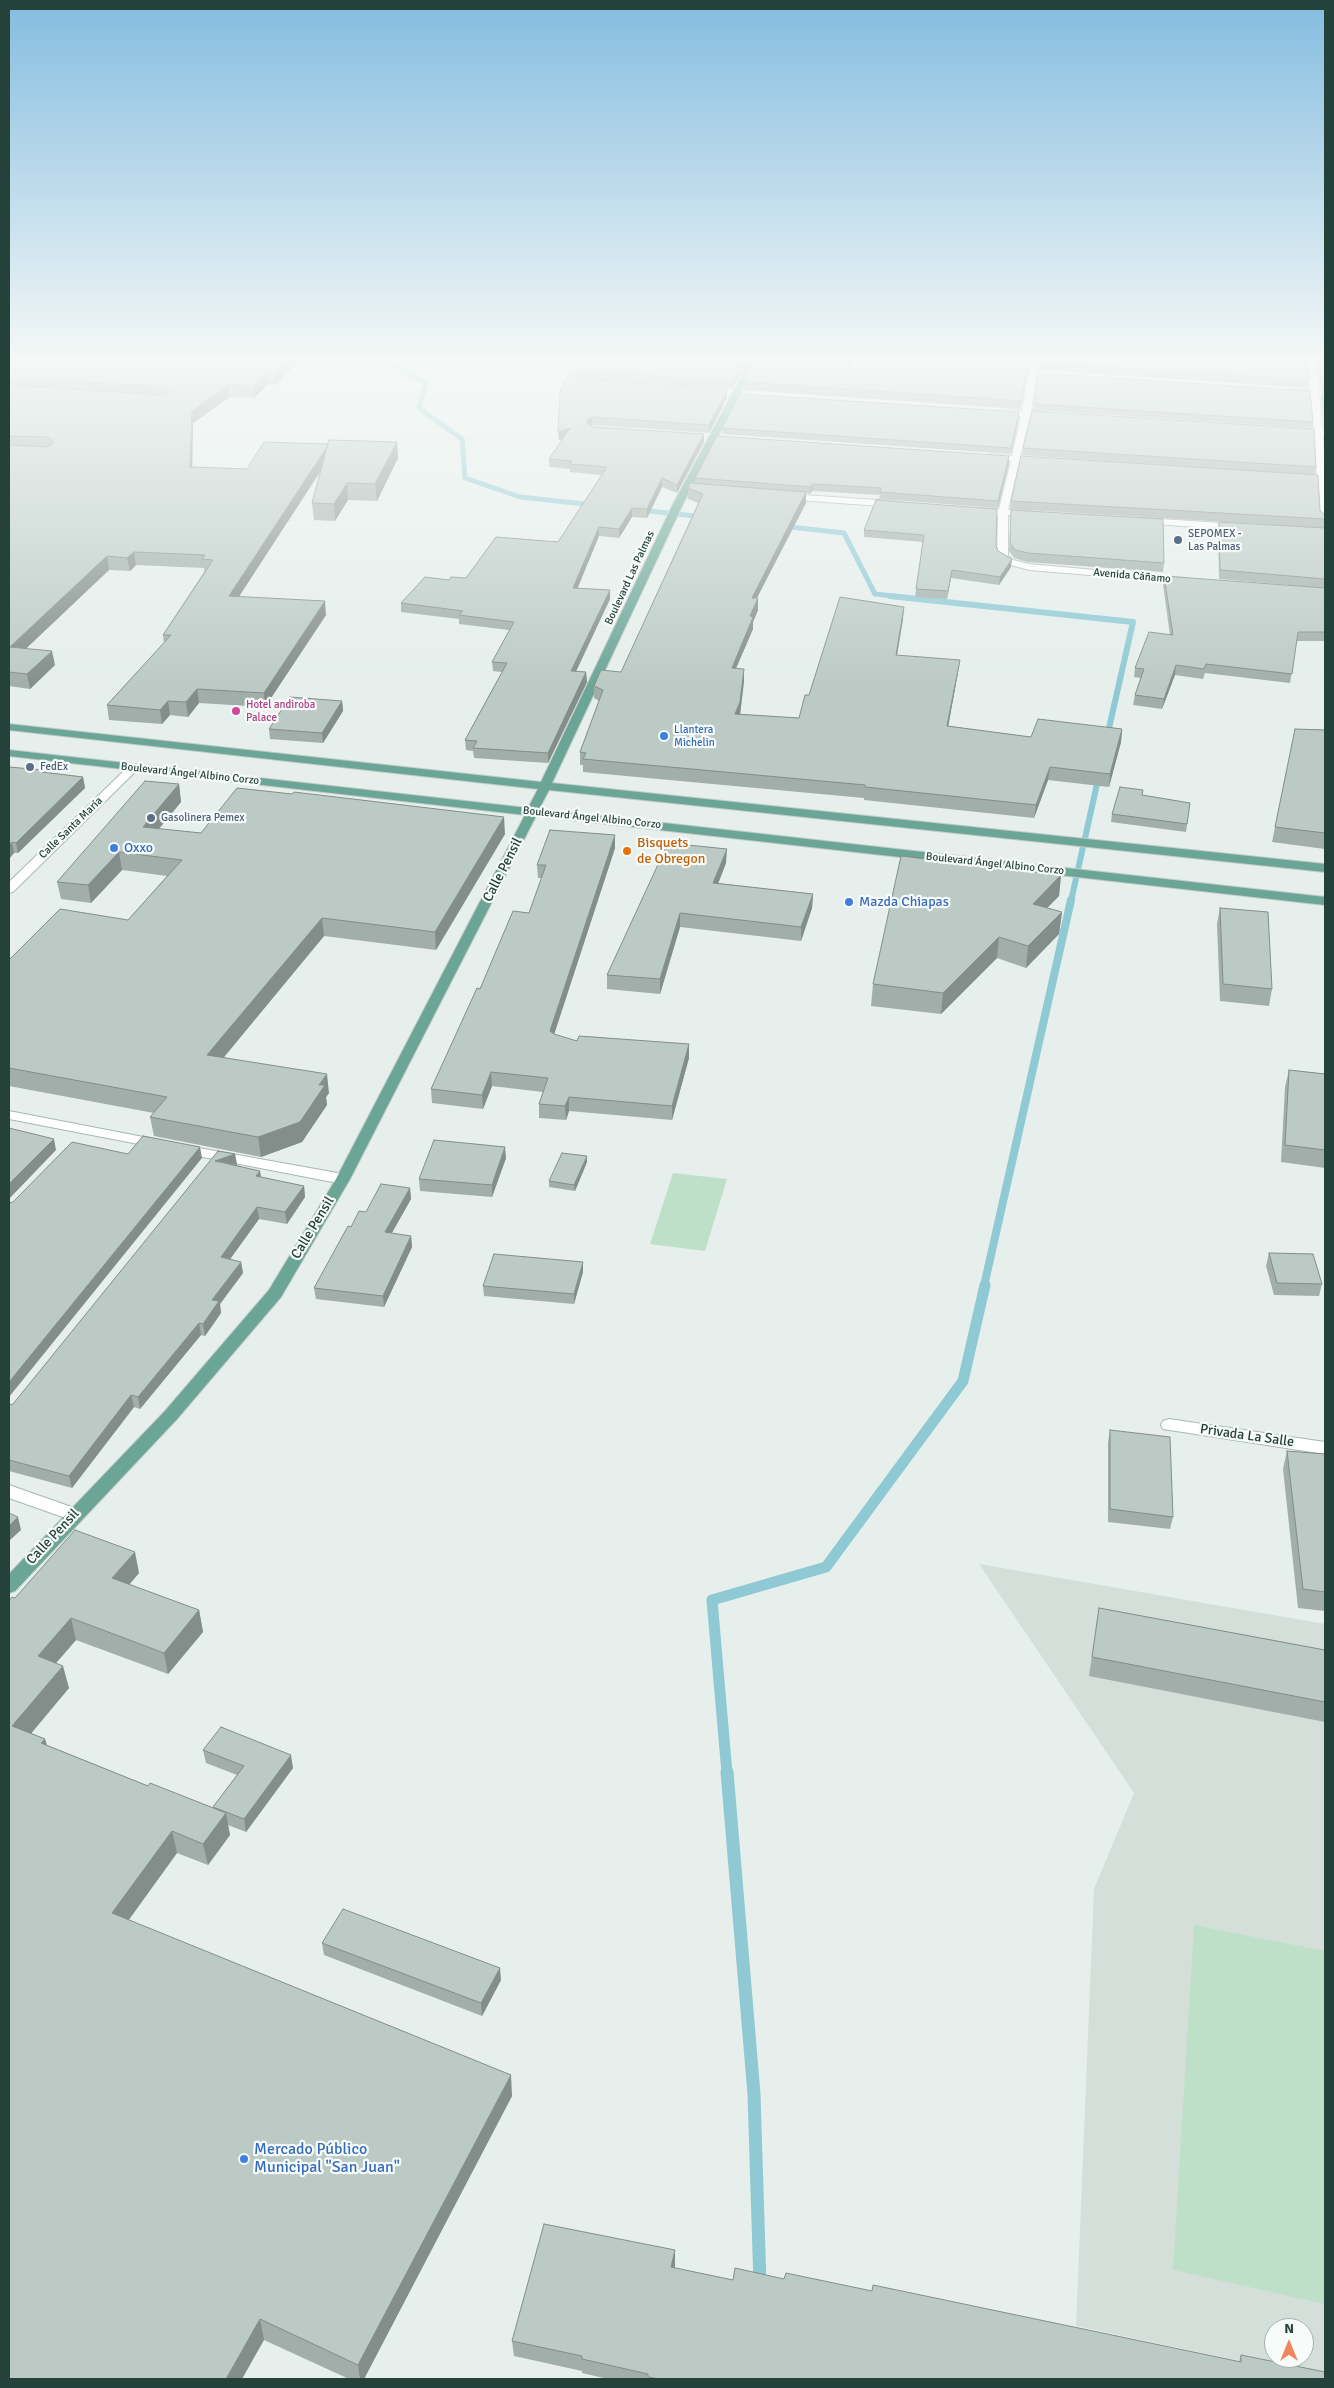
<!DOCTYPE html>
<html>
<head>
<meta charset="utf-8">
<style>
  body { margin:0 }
  #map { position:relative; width:1334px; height:2388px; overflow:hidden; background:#e6efeb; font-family:Signika,sans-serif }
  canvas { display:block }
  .frame { position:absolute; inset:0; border:10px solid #24423a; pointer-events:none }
  .north { position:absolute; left:1264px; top:2318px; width:50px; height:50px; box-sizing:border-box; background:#f7fbf9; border:1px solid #a3b1ad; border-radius:50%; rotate:0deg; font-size:14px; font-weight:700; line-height:20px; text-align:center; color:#24423a }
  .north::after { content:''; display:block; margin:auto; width:18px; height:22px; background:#f4845f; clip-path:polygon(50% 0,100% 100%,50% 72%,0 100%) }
</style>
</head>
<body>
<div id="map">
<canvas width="1334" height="2388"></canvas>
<div class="frame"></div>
<div class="north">N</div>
</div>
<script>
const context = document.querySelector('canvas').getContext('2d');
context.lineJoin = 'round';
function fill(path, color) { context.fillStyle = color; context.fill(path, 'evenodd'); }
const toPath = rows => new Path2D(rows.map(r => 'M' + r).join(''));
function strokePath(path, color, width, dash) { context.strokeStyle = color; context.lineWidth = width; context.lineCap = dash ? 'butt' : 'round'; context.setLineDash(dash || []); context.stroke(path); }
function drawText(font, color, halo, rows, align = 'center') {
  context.font = font + ' Signika,sans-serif'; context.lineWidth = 4.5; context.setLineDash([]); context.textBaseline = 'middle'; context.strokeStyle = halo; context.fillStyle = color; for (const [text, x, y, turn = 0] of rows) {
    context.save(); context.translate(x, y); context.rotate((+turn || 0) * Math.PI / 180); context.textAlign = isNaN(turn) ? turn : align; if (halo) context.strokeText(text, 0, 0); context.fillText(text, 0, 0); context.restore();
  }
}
const built = toPath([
  [979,1564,1325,1624,1325,2379,1076,2326,1094,1889,1134,1793],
  [1274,2328,1304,2328,1304,2358,1274,2358]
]);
const green = toPath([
  [864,356,945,356,939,373,859,368],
  [673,1173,727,1179,705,1251,650,1244],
  [1194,1925,1325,1951,1325,2304,1173,2270]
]);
const streamFar4 = toPath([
  [389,356,395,366,426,382,419,408,462,439,465,478,520,497,594,505],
  [640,510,704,517],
  [781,526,844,533,875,594,902,597]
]);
const streamFar3 = toPath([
  [890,596,1133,622,1107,737],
  [1071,901,1099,775]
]);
const streamFar2 = toPath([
  [984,1286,1071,900]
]);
const streamFar1 = toPath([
  [727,1773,712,1600,826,1567,963,1381,985,1285]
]);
const stream = toPath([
  [727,1772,754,2094,760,2284]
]);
const minor = toPath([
  [856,356,864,356,857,370,871,371,871,375,849,374,848,372,856,356],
  [1031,356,1039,356,1031,411,1052,413,1056,415,1052,417,1030,416,1020,457,1039,458,1043,461,1039,464,1019,462,1008,510,1031,511,1036,514,1031,517,1008,515,1008,556,1013,560,1029,564,1184,578,1187,579,1187,583,1029,570,1007,564,999,557,997,552,998,515,977,514,972,511,977,508,999,509,1011,461,990,460,986,457,990,454,1012,456,1021,416,1000,414,996,412,1000,410,1022,411,1031,356],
  [1305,356,1313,356,1319,390,1325,391,1325,395,1319,395,1322,430,1325,431,1325,435,1323,435,1325,468,1325,523,1320,520,1318,482,1299,482,1295,479,1299,476,1317,477,1314,435,1294,434,1290,431,1294,428,1314,430,1311,395,1290,393,1286,391,1290,389,1310,390,1305,356],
  [787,494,894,501,899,504,894,507,784,499,784,495,787,494],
  [1144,518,1238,524,1243,527,1238,530,1141,523,1141,519,1144,518],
  [133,765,137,766,137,770,13,892,9,893,9,882,129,766,133,765],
  [9,1111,159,1140,166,1144,159,1148,9,1119,9,1111],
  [182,1145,343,1174,350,1179,343,1184,177,1152,175,1149,177,1146,182,1145],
  [1169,1419,1325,1442,1325,1454,1163,1429,1161,1425,1163,1421,1169,1419],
  [9,1485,80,1510,83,1515,80,1520,74,1521,9,1498,9,1485]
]);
const major = toPath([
  [752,356,760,356,683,504,552,783,1325,864,1325,872,549,790,539,809,1325,897,1325,905,536,816,350,1179,281,1297,177,1419,15,1591,9,1593,9,1574,165,1411,269,1290,336,1179,525,815,9,756,9,750,528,808,538,789,9,730,9,724,541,782,673,504,752,356]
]);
const wall = toPath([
  [9,356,303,356,276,385,268,384,254,398,230,397,193,423,192,467,247,469,398,458,377,501,348,500,335,521,314,520,312,503,321,471,239,596,326,615,265,707,199,703,188,717,170,715,162,724,109,720,107,705,164,643,163,635,204,572,204,568,136,565,130,571,109,570,26,648,55,665,30,689,9,686],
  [578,356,751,356,732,389,588,380,727,398,709,433,592,425,591,426,704,434,704,442,677,493,662,487,647,518,632,517,619,538,599,536,577,588,610,590,610,599,576,671,586,672,587,682,548,763,474,758,473,751,466,750,465,740,502,672,493,671,492,662,509,630,459,624,459,619,401,612,401,603,449,580,466,578,558,542,602,475,570,472,570,469,549,467,549,459,563,439,559,440],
  [758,356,853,356,848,367,849,368,938,373,941,371,942,367,945,356,1031,356,1020,409,744,390,744,382],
  [1040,356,1309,380,1308,388,1038,370],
  [1314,356,1325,356,1325,430,1324,429,1321,397,1322,389,1321,388],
  [1038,373,1313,422,1312,428,1033,410],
  [1019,412,1011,454,722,434,722,428],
  [1023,448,1316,467,1315,475,1022,455],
  [1009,456,1009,463,998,508,879,499,880,495,812,491,810,494,806,493,806,503,757,598,758,610,753,622,753,629,736,668,744,681,740,714,799,718,809,695,903,619,897,655,958,672,948,726,1031,737,1122,729,1121,742,1109,787,1048,780,1034,818,864,800,864,798,583,772,583,765,580,765,580,752,599,701,594,698,594,686,621,672,698,503,688,499,688,488,695,484,695,478],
  [876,500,996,545,998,551,1011,567,999,585,951,578,947,599,915,597,923,542,864,537,864,530],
  [1011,501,1320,511,1325,515,1325,528,1010,509],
  [1011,510,1164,563,1163,572,1027,562,1014,558,1009,551],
  [1219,522,1325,528,1325,641,1297,641,1290,683,1205,673,1203,679,1175,675,1162,709,1133,705,1135,695,1141,678,1134,677,1135,668,1170,635,1163,585,1164,576,1324,588,1219,579,1218,530],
  [342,701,343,711,323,743,270,739,269,729],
  [1295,729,1325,730,1325,849,1272,842],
  [9,767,83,777,85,788,18,853,14,853,9,859],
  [179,784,181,802,159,829,201,833,505,834,436,950,324,936,224,1057,329,1093,326,1097,327,1105,302,1142,261,1157,154,1136,150,1117,154,1113,9,1086,9,960,128,920,167,876,122,870,91,903,61,899,57,882],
  [1143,790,1142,795,1190,803,1186,832,1111,822,1112,814],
  [615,835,615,848,554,1034,577,1041,689,1044,689,1058,672,1120,569,1111,566,1120,539,1118,539,1104,543,1092,492,1086,483,1109,432,1103,431,1089,480,989,529,913,542,878,538,878,537,865],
  [726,863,718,883,813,894,812,908,801,941,680,927,660,994,607,989,607,975],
  [1061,875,1059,896,1047,908,1062,912,1059,934,1026,968,997,958,941,1014,871,1006,873,984],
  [1220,908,1272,989,1269,1006,1220,1001,1217,924],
  [1289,1070,1325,1074,1325,1168,1281,1162,1285,1087],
  [235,1154,237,1165,261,1177,304,1186,305,1197,287,1224,259,1219,230,1259,241,1262,243,1273,220,1304,221,1313,205,1336,201,1335,140,1409,134,1407,72,1488,9,1471,9,1405,13,1404],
  [506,1158,492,1197,420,1191,419,1179],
  [587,1162,575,1191,549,1187,549,1181],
  [410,1188,411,1199,392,1233,411,1236,412,1247,384,1307,316,1299,314,1288,351,1227,366,1212],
  [1269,1253,1322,1284,1319,1296,1274,1295,1266,1266],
  [583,1272,574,1304,484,1296,483,1286],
  [1110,1430,1173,1517,1170,1529,1108,1522,1108,1443],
  [1287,1451,1325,1454,1325,1611,1298,1608,1283,1469],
  [139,1573,129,1585,199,1610,203,1632,168,1674,76,1640,56,1663,69,1688,31,1733,45,1739,47,1745,148,1786,214,1808,213,1807,237,1775,206,1763,203,1750,293,1768,246,1832,228,1825,230,1835,208,1865,177,1853,128,1920,512,2096,364,2379,349,2379,264,2340,9,2379,15,1598],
  [1099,1608,1325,1650,1325,1722,1089,1676],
  [322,1943,501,1980,482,2016,324,1955],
  [675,2250,675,2268,733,2280,784,2279,872,2291,1239,2362,1241,2355,1325,2379,608,2379,582,2373,582,2371,514,2356,512,2341]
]);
const shadedWall = toPath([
  [291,356,303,356,276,385,274,373],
  [747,356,751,356,732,389,732,382],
  [850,356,853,356,846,373,847,365],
  [1030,356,1031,356,1020,409,1021,401],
  [582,371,582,379,576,375],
  [266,373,268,384,254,398,253,386],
  [228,385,230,397,193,423,192,479,190,467,192,411],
  [727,390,727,398,709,433,709,425],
  [1019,412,1019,418,1011,454,1011,448],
  [592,417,592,425,587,428,587,420],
  [570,428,571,436,559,440,558,432],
  [704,434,704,442,677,493,677,485],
  [397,442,398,458,377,501,375,484],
  [329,444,330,456,231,609,229,596],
  [1009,456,1009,463,998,508,998,501],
  [662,478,662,487,647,518,647,509],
  [347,483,348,500,335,521,334,504],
  [812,484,812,491,810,494,811,487],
  [806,492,806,503,751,609,752,598],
  [632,508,632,517,619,538,619,529],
  [599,527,599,536,574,597,573,588],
  [134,552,136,565,130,571,127,558],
  [107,556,109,570,13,661,10,647],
  [1012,559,1011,567,999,585,1000,577],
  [952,570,951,578,947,599,948,591],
  [610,590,610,599,572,680,571,671],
  [758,598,758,610,753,622,753,629,731,680,732,668,750,616],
  [325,601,326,615,265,707,264,693],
  [904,607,903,619,895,667,896,655],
  [52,651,55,665,30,689,27,674],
  [960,660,958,672,946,739,947,726],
  [1176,665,1175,675,1162,709,1164,699],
  [744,669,744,681,740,715,735,714],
  [586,672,587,682,548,763,548,753],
  [197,689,199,703,188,717,186,702],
  [168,701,170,715,162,724,160,710],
  [342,701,343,711,323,743,322,733],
  [1122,729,1121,742,1109,787,1110,774],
  [1050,767,1048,780,1034,818,1036,805],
  [83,777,85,788,18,853,16,843],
  [179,784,181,802,146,844,143,827],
  [504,817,505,834,436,950,435,932],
  [615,835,615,848,551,1044,550,1031],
  [12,842,14,853,9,859,9,846],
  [727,849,726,863,713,897,713,883],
  [119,852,122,870,91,903,88,885],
  [1061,875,1059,896,1030,925,1033,904],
  [813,894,812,908,801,941,801,927],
  [1062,912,1059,934,1026,968,1028,946],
  [680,913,680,927,660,994,660,979],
  [322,918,324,936,210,1074,207,1055],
  [999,937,997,958,941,1014,943,993],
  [689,1044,689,1058,672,1120,672,1106],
  [491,1072,492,1086,483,1109,482,1095],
  [327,1074,329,1093,326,1097,327,1105,302,1142,261,1157,258,1137,319,1085],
  [569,1097,569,1111,566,1120,565,1106],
  [54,1139,56,1150,9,1199,9,1184],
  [200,1147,202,1158,9,1397,9,1382],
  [505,1147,506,1158,492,1197,492,1185],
  [235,1154,237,1165,215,1161],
  [587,1156,587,1162,575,1191,574,1185],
  [260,1171,262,1182,256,1176],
  [304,1186,305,1197,287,1224,285,1212],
  [410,1188,411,1199,386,1243,385,1232],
  [257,1207,259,1219,223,1269,221,1257],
  [411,1236,412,1247,384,1307,383,1296],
  [241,1262,243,1273,220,1304,221,1313,205,1336,203,1324,212,1300],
  [583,1262,583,1272,574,1304,574,1294],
  [199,1323,201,1335,140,1409,138,1397],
  [131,1395,134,1407,72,1488,69,1476],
  [18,1517,21,1530,9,1541,9,1526],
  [135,1552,139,1573,116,1600,112,1578],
  [199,1610,203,1632,168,1674,164,1653],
  [71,1618,76,1640,43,1678,38,1656],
  [63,1666,69,1688,19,1748,12,1726],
  [45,1739,51,1760,41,1743],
  [291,1755,293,1768,246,1832,244,1819],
  [226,1813,230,1835,208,1865,203,1844],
  [172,1831,177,1853,118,1935,112,1913],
  [500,1968,501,1980,482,2016,481,2003],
  [511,2075,512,2096,364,2379,360,2379,358,2365],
  [675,2250,675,2266,671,2282,671,2267],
  [260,2319,264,2340,242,2379,226,2379]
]);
const building = toPath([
  [9,356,291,356,274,373,266,373,253,386,228,385,192,411,190,467,247,469,264,442,328,444,327,447,229,596,325,601,264,693,197,689,186,702,168,701,160,710,107,705,171,635,163,635,213,560,202,559,205,555,134,552,127,558,107,556,10,647,52,651,27,674,9,672,9,445,48,447,54,442,48,437,9,436,9,385,164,395,170,392,165,387,9,378,9,356],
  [578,356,747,356,732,382,582,371,576,375,582,379,727,390,709,425,592,417,587,420,587,423,592,427,704,434,677,485,662,478,647,509,632,508,619,529,599,527,573,588,610,590,571,671,586,672,548,753,473,748,477,741,465,740,507,663,492,662,514,622,459,615,463,611,401,603,425,577,449,580,451,577,466,578,496,537,558,542,607,467,570,464,572,461,549,459,570,428,558,432,560,391,578,356],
  [758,356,850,356,847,365,849,368,938,373,943,370,942,367,945,356,1030,356,1021,401,744,382,758,356],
  [1040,356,1306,356,1309,380,1039,363,1040,356],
  [1317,356,1325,356,1325,382,1322,381,1317,356],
  [1038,373,1310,391,1313,422,1034,404,1038,373],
  [1322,389,1325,389,1325,421,1322,389],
  [740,394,1019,412,1011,448,722,428,740,394],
  [1032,411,1314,429,1316,467,1023,448,1032,411],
  [717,436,1009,456,998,501,880,492,881,488,812,484,811,487,695,478,717,436],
  [329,440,397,442,375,484,347,483,334,504,312,503,329,440],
  [1021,456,1318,475,1320,511,1325,515,1325,519,1011,501,1021,456],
  [690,483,806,492,752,598,758,598,750,616,753,617,732,668,744,669,740,702,735,714,799,718,805,695,809,695,840,597,904,607,896,655,960,660,947,726,1031,737,1038,719,1122,729,1110,774,1050,767,1036,805,865,787,865,785,583,759,586,753,580,752,603,690,594,686,601,670,621,672,703,494,688,488,690,483],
  [876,500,997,509,996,545,998,551,1012,559,1000,577,952,570,948,591,916,589,924,535,864,530,876,500],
  [1011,510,1163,519,1164,563,1028,553,1015,550,1010,543,1011,510],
  [1219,522,1325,528,1325,579,1220,570,1219,522],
  [1164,576,1325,588,1325,632,1298,632,1292,674,1206,664,1204,669,1176,665,1164,699,1135,695,1144,669,1135,668,1149,632,1173,635,1164,576],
  [290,697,342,701,322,733,269,729,290,697],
  [1295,729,1325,730,1325,833,1275,827,1295,729],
  [9,767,43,770,42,772,83,777,16,843,12,842,9,846,9,767],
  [145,781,179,784,143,827,201,833,237,788,292,794,294,792,504,817,435,932,322,918,207,1055,327,1074,319,1085,325,1085,300,1122,258,1137,150,1117,167,1097,9,1068,9,960,60,909,128,920,182,860,119,852,88,885,57,882,145,781],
  [1120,787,1143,790,1142,795,1190,803,1187,824,1112,814,1120,787],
  [550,830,615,835,550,1031,554,1034,577,1041,579,1036,689,1044,672,1106,569,1097,565,1106,539,1104,548,1078,491,1072,482,1095,431,1089,477,988,480,989,513,911,529,913,546,865,537,865,550,830],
  [668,843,727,849,713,883,813,894,801,927,680,913,660,979,607,975,668,843],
  [901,856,1061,875,1033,904,1062,912,1028,946,999,937,943,993,873,984,901,856],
  [1220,908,1268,912,1272,989,1223,984,1220,908],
  [1289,1070,1325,1074,1325,1150,1285,1145,1289,1070],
  [9,1128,54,1139,9,1184,9,1128],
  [143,1136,200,1147,9,1382,9,1203,13,1202,72,1142,128,1154,143,1136],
  [434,1140,505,1147,492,1185,419,1179,434,1140],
  [218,1151,235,1154,215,1161,260,1171,256,1176,304,1186,285,1212,257,1207,221,1257,241,1262,212,1300,219,1301,203,1324,199,1323,138,1397,131,1395,69,1476,9,1460,9,1405,13,1404,218,1151],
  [562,1153,587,1156,574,1185,549,1181,562,1153],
  [381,1184,410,1188,385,1232,411,1236,383,1296,314,1288,348,1226,351,1227,359,1211,366,1212,381,1184],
  [1269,1253,1313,1254,1322,1284,1277,1283,1269,1253],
  [494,1254,583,1262,574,1294,483,1286,494,1254],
  [1110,1430,1170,1437,1173,1517,1110,1509,1110,1430],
  [1287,1451,1325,1454,1325,1592,1303,1589,1287,1451],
  [9,1513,18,1517,9,1526,9,1513],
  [75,1530,135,1552,112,1578,199,1610,164,1653,71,1618,38,1656,63,1666,12,1726,45,1739,41,1743,148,1786,150,1783,226,1813,203,1844,172,1831,112,1913,511,2075,358,2365,260,2319,226,2379,9,2379,9,1601,12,1597,15,1598,75,1530],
  [1099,1608,1325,1650,1325,1702,1092,1657,1099,1608],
  [221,1727,291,1755,244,1819,213,1807,244,1766,203,1750,221,1727],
  [343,1909,500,1968,481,2003,322,1943,343,1909],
  [544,2224,675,2250,671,2267,733,2280,735,2268,784,2279,786,2273,872,2291,873,2285,1241,2362,1241,2355,1325,2372,1325,2379,659,2379,648,2377,648,2374,582,2359,582,2356,512,2341,544,2224]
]);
const markers = [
  [1178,540,5,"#5c6f8a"],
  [236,711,5,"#d1479c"],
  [664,736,5,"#3f7fe0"],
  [30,767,5,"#5c6f8a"],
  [151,818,5,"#5c6f8a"],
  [114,848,5,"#3f7fe0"],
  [627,851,5,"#e8710a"],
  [849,902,5,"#3f7fe0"],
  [244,2159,5,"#3f7fe0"]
];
const farServicenames = [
  ["SEPOMEX -",1188,534],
  ["Las Palmas",1188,547],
  ["FedEx",40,767],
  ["Gasolinera Pemex",161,818]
];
const farStreetnames = [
  ["Avenida Cáñamo",1132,576,5],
  ["Boulevard Las Palmas",630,578,-65],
  ["Boulevard Ángel Albino Corzo",190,774,6],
  ["Boulevard Ángel Albino Corzo",592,818,6],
  ["Calle Santa María",71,828,-44],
  ["Boulevard Ángel Albino Corzo",995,864,6]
];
const farHotelnames = [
  ["Hotel andiroba",246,705],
  ["Palace",246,718]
];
const farShopnames = [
  ["Llantera",674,730],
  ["Michelin",674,743]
];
const foodNames = [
  ["Bisquets",637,843],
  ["de Obregon",637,859]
];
const shopNames = [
  ["Oxxo",124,848],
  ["Mazda Chiapas",859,902]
];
const streetNames = [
  ["Calle Pensil",503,870,-63],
  ["Calle Pensil",313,1228,-59],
  ["Privada La Salle",1247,1436,8],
  ["Calle Pensil",53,1537,-47]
];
const nearShopnames = [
  ["Mercado Público",254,2150],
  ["Municipal \"San Juan\"",254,2168]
];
fill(built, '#d4dfda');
fill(green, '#bfe0c8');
strokePath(streamFar4, '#8ec9d4', 5);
strokePath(streamFar3, '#8ec9d4', 6);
strokePath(streamFar2, '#8ec9d4', 8);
strokePath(streamFar1, '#8ec9d4', 11);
strokePath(stream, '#8ec9d4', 13);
strokePath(minor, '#a8b8b2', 2);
strokePath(major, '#c2cac8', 2);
fill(minor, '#fff');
fill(major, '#6aa596');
fill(wall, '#a1aea9');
fill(shadedWall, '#838d89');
fill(building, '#bbcac4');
strokePath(building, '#838d89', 1);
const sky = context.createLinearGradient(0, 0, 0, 690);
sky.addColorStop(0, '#84bce0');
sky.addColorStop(0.52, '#f4f8f6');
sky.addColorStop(1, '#f4f8f600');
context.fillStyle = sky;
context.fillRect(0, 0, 1334, 690);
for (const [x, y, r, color] of markers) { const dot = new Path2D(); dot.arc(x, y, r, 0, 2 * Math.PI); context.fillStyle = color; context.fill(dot); strokePath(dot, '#f7fbf9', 2); }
drawText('11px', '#4e5e75', '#f7fbf9', farServicenames, 'left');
drawText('11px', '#24423a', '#f7fbf9', farStreetnames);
drawText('11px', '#b23c85', '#f7fbf9', farHotelnames, 'left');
drawText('11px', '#366cbe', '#f7fbf9', farShopnames, 'left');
drawText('14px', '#c56008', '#f7fbf9', foodNames, 'left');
drawText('14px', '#366cbe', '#f7fbf9', shopNames, 'left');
drawText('14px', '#24423a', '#f7fbf9', streetNames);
drawText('16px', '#366cbe', '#f7fbf9', nearShopnames, 'left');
</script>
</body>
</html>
